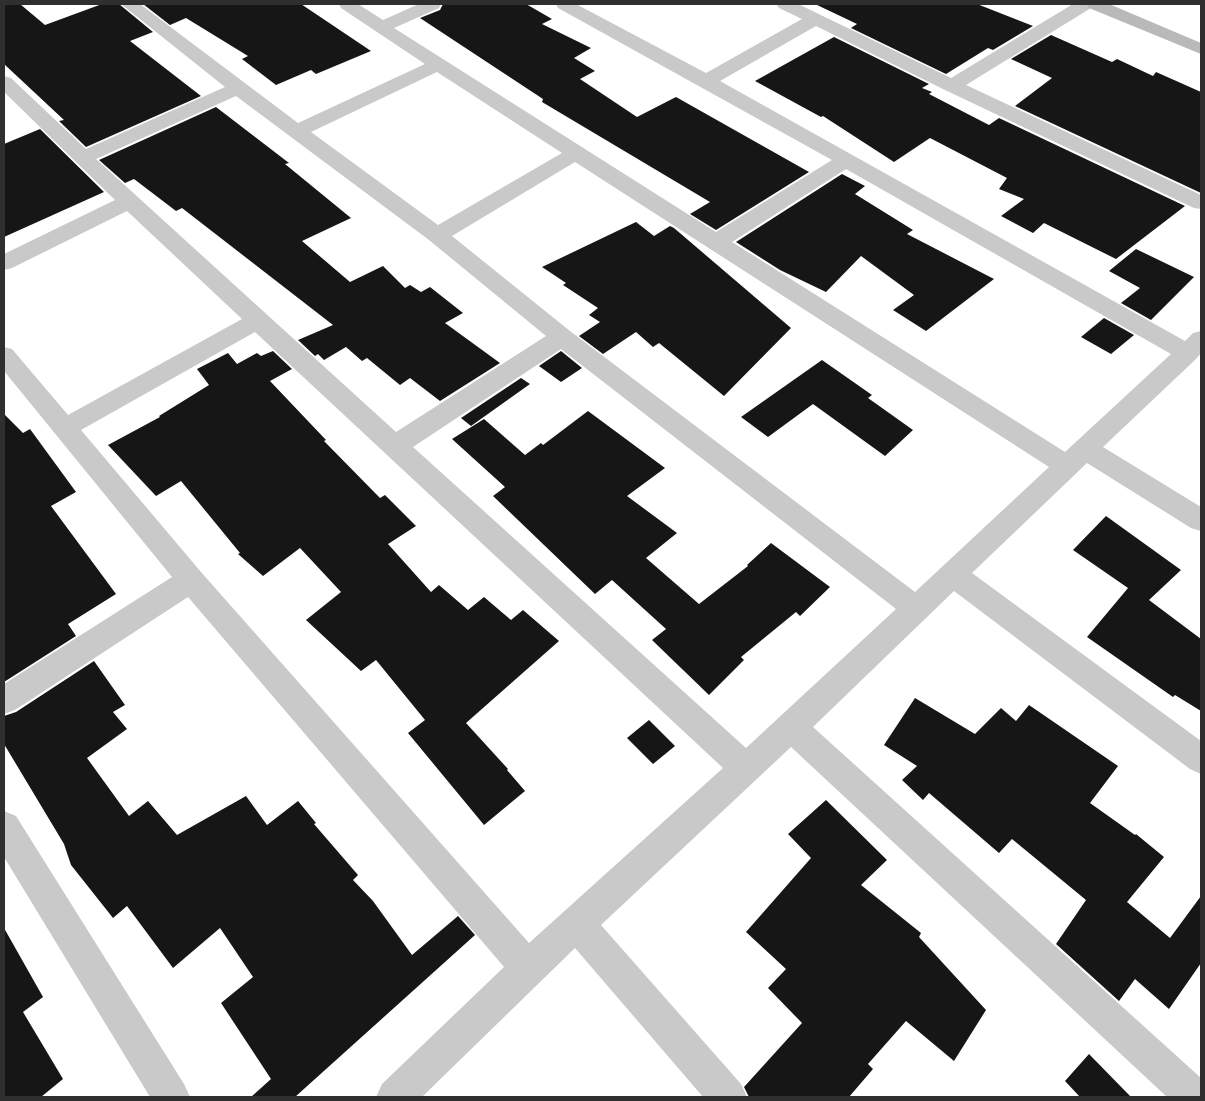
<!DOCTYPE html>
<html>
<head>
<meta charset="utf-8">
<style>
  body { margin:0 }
  #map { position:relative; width:1205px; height:1101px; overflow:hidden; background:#fff; font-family:Raleway,sans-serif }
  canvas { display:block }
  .frame { position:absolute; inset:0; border:5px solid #2f2f2f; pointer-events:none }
</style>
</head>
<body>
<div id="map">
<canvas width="1205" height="1101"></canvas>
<div class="frame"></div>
</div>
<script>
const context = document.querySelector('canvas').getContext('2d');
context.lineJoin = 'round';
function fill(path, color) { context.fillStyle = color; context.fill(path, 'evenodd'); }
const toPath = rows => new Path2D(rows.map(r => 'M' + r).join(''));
const building = toPath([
  [4,4,20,4,45,25,102,4,119,4,153,32,130,41,201,96,86,147,59,121,64,120,4,64],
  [143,4,301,4,371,51,316,74,311,70,276,85,242,59,248,56,186,18,170,25],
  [443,4,526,4,552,19,542,24,591,48,574,58,595,71,580,79,637,117,676,97,809,172,716,230,690,214,710,202,542,102,543,99,420,18,440,10],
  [815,4,977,4,1033,26,993,50,988,48,946,74,851,28,857,24],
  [1051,35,1112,62,1117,59,1153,76,1156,72,1201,92,1201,193,1015,106,1052,78,1011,59],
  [834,37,929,84,922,88,932,92,929,94,989,125,999,118,1185,206,1116,259,1044,223,1033,233,1001,216,1024,199,999,189,1007,178,930,138,894,162,823,116,821,117,755,81],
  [216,107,289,163,285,164,351,218,302,241,350,282,383,266,405,288,410,285,421,292,430,287,463,313,445,323,500,363,440,401,410,378,400,385,367,358,362,361,346,347,324,360,318,354,315,356,298,340,333,325,182,208,176,211,134,179,125,183,99,160],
  [40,129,104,192,4,237,4,144],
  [842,174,865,186,855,194,913,230,907,234,994,279,926,331,893,310,914,295,861,256,826,292,780,270,736,242],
  [636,222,654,236,670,226,674,228,791,328,724,396,659,343,653,347,636,332,603,354,579,336,600,322,589,315,598,308,563,285,566,283,542,267],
  [1136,249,1194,277,1151,320,1121,303,1140,288,1109,271],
  [1104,318,1134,335,1111,354,1081,337],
  [273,351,292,369,270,381,326,440,324,441,380,498,385,495,416,526,388,544,431,592,439,585,468,610,484,597,511,620,523,610,559,641,466,723,508,769,507,770,525,791,484,825,408,733,425,720,376,660,361,671,306,620,341,592,300,548,263,576,238,554,240,553,181,481,156,496,108,445,160,417,159,416,209,385,197,369,228,353,237,364,257,353,261,356],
  [561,351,582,368,561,382,539,366],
  [822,360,872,395,868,398,913,430,885,456,813,404,768,437,741,417],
  [521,378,530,384,471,426,461,418],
  [588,411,665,468,627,496,677,533,646,558,699,604,748,566,747,565,771,543,830,587,800,616,796,612,741,657,744,660,709,695,652,640,666,629,612,580,595,594,493,496,505,487,452,439,484,419,525,455,541,443,543,445],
  [4,414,23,433,30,429,76,492,51,506,116,594,68,624,76,636,4,682],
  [1106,516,1181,570,1149,600,1201,639,1201,711,1175,695,1173,697,1087,637,1128,588,1073,550],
  [94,661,125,705,113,712,127,729,87,758,129,816,148,801,177,835,246,796,267,825,298,801,316,823,314,824,358,875,353,880,373,901,412,955,458,916,475,935,295,1097,251,1097,271,1079,221,1003,253,977,220,928,173,968,127,906,113,918,71,865,64,844,4,744,4,716,16,712],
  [915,698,975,734,1001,708,1016,721,1029,705,1118,766,1090,803,1135,835,1136,834,1164,857,1127,902,1170,938,1201,896,1201,963,1169,1009,1135,979,1119,1001,1056,944,1086,900,1012,839,999,853,929,793,923,800,902,780,917,766,884,745],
  [649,720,675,746,653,764,627,738],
  [826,800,887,860,861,885,921,933,919,937,986,1010,954,1061,906,1021,868,1064,873,1069,849,1097,749,1097,744,1087,802,1023,768,988,786,969,746,932,811,858,788,834],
  [4,928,43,997,23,1012,63,1079,41,1097,4,1097],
  [1089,1054,1131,1097,1080,1097,1065,1081]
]);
const street = toPath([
  [121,4,140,4,298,123,425,64,341,8,339,4,358,4,383,20,419,4,441,4,439,8,394,28,716,232,832,160,558,8,556,4,576,4,706,73,802,19,779,8,776,4,798,4,951,78,1073,4,1093,4,1091,8,966,85,1201,195,1201,209,1194,208,945,90,816,26,720,81,1185,341,1193,333,1201,331,1201,353,1196,359,1103,447,1201,507,1201,531,1191,528,1087,463,972,573,1201,741,1201,774,1190,769,954,591,813,727,1201,1078,1201,1097,1167,1097,791,747,601,925,741,1084,747,1097,703,1097,575,948,422,1097,376,1097,382,1084,504,967,188,597,15,710,4,714,4,684,172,577,4,371,4,347,12,349,68,415,242,319,127,211,12,268,4,270,4,254,115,200,4,92,4,76,11,78,86,149,225,87,121,4],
  [437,72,562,153,438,225,311,132,437,72],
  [236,96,429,240,546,336,396,432,96,159,236,96],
  [575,162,1049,467,915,592,570,331,452,236,575,162],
  [846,169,1171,354,1065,452,732,242,846,169],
  [255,332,723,768,529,943,201,572,81,430,255,332],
  [561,349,896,609,746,748,413,447,561,349],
  [4,811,16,816,184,1084,190,1097,150,1097,4,857,4,811]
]);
const secondary = toPath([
  [1086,4,1109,4,1201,43,1201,54,1089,8,1086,4]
]);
fill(building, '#161616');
fill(street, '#c9c9c9');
fill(secondary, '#b9b9b9');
</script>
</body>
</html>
